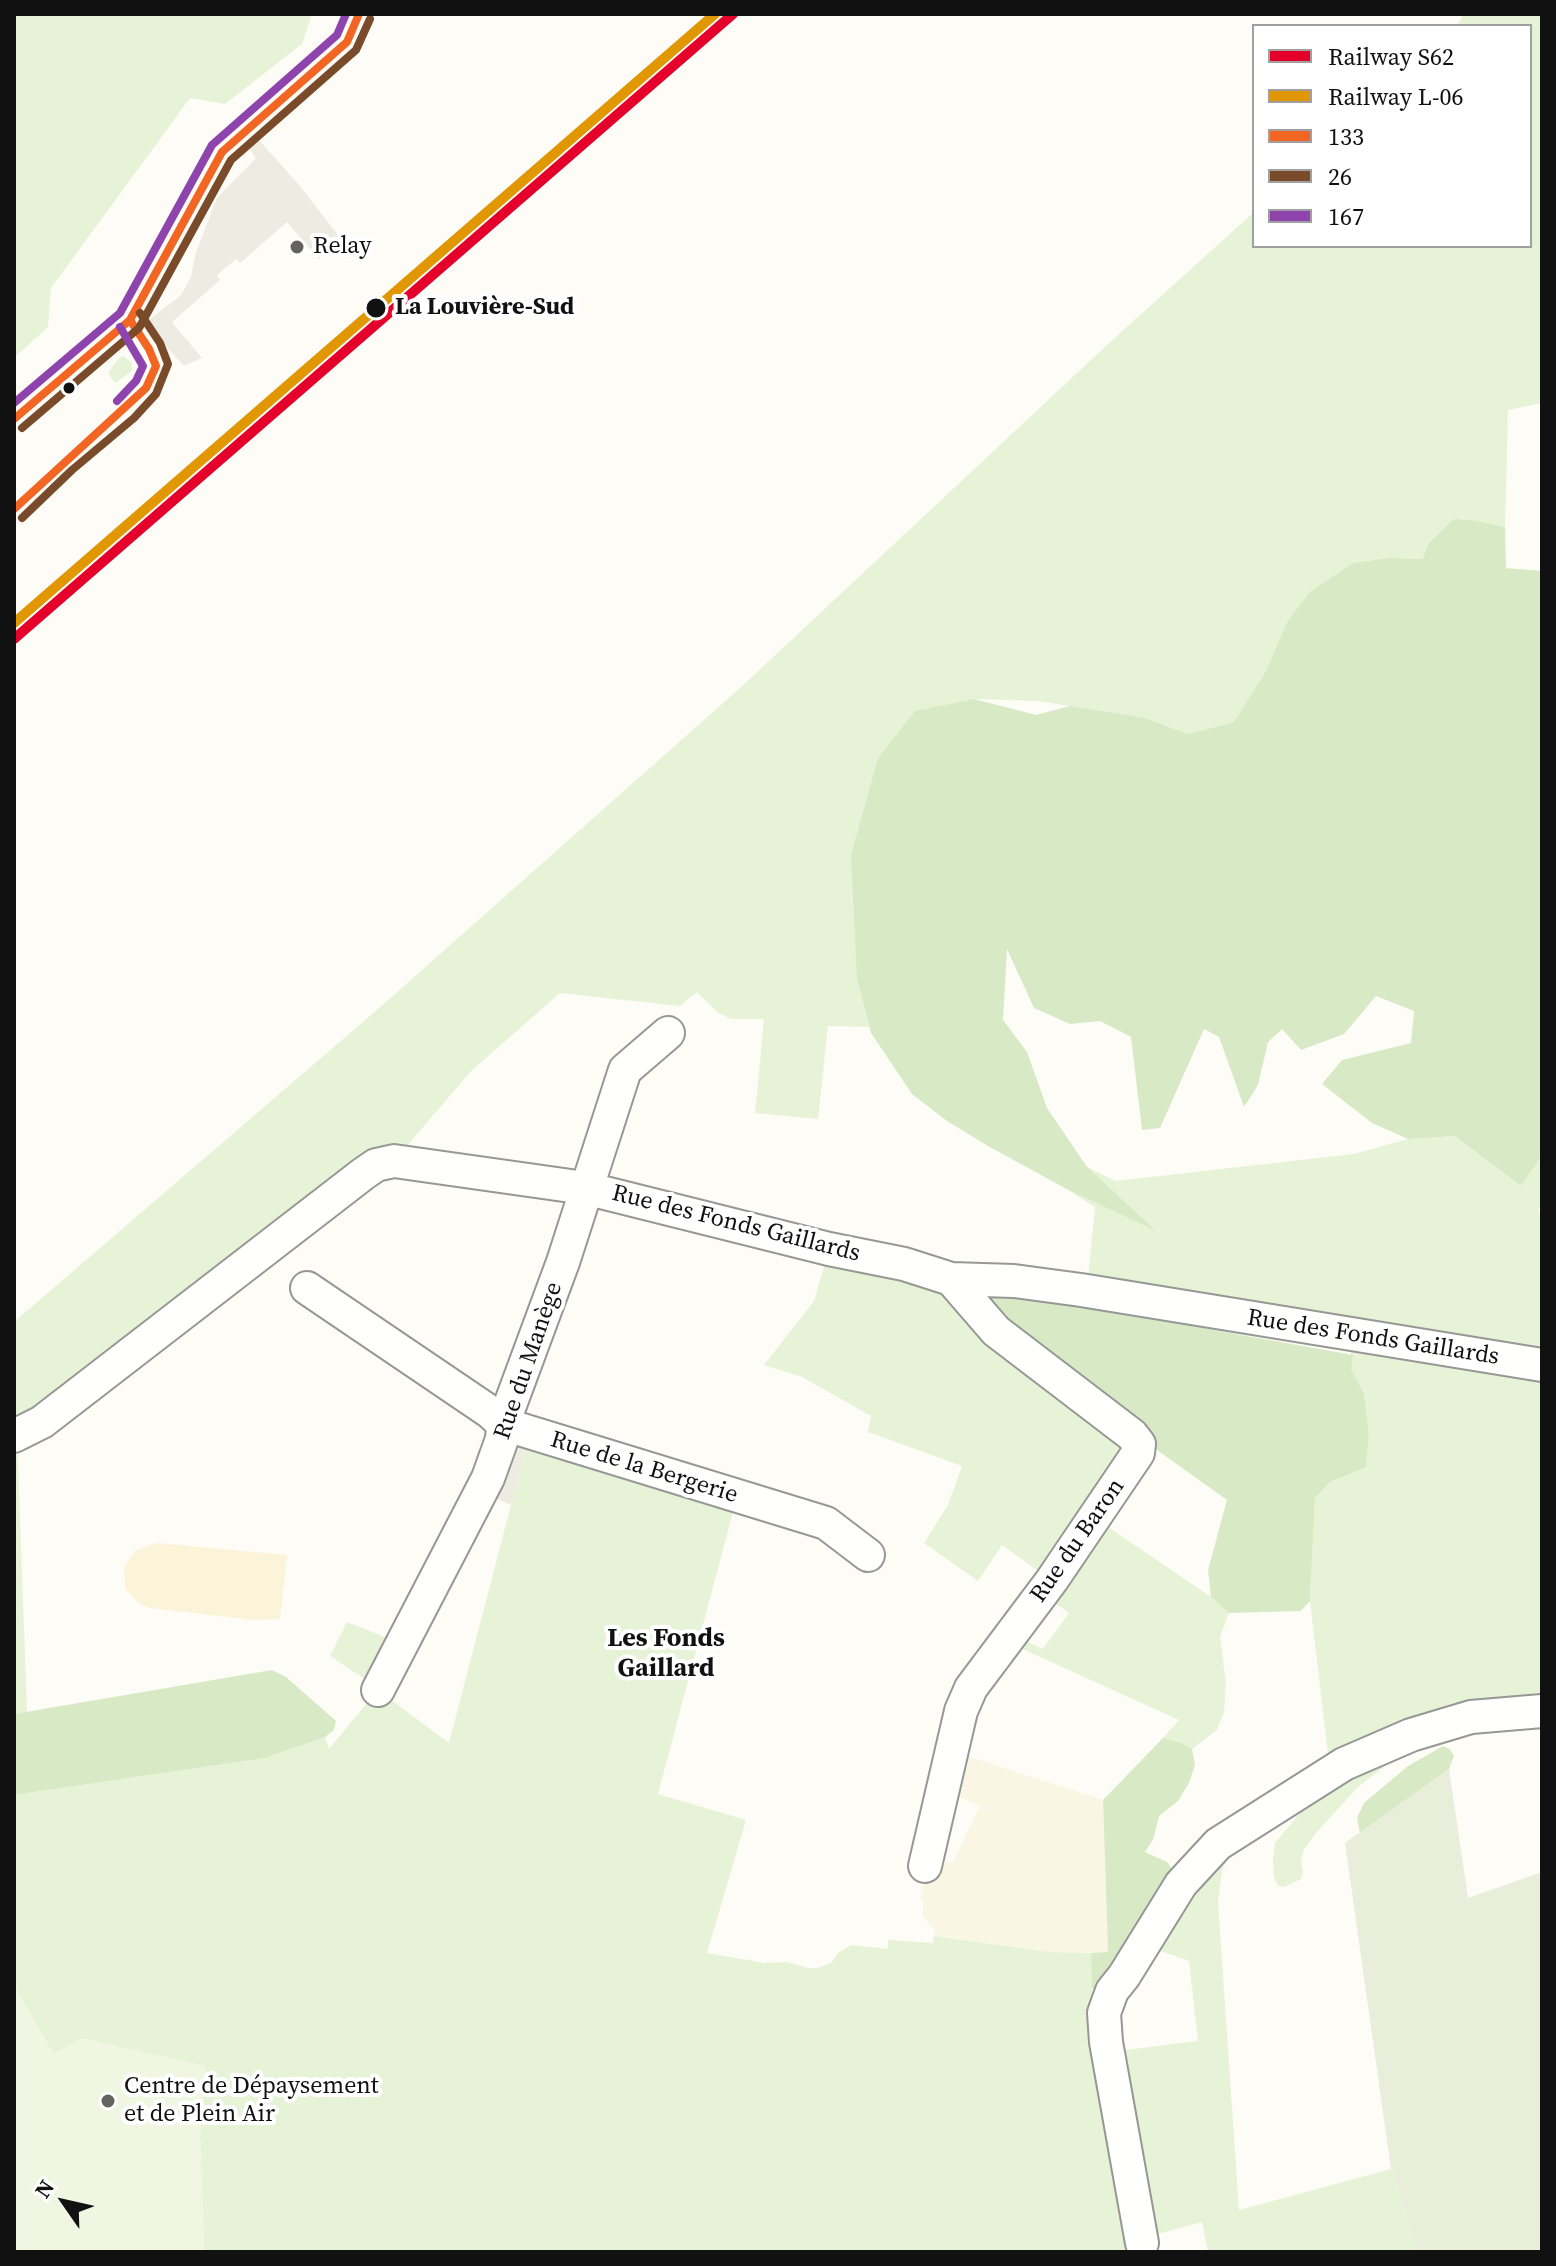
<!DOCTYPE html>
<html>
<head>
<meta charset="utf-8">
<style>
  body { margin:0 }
  #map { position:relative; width:1556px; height:2266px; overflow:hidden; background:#fdfcf7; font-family:"Source Serif 4",serif }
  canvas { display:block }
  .frame { position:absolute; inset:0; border:16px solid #111; pointer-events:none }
  .legend { position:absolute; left:1252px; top:24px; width:280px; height:224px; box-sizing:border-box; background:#fff; border:2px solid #a0a0a0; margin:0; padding:10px 14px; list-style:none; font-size:24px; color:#111 }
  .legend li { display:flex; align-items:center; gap:16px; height:40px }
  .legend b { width:40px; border:2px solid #a0a0a0 }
  .north { position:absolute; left:24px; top:2162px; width:80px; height:80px; -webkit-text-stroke:6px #fff; paint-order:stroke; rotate:304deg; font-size:22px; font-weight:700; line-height:32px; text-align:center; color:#111 }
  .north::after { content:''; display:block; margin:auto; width:28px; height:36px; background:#111; clip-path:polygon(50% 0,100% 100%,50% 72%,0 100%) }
</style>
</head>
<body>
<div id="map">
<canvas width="1556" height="2266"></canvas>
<div class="frame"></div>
<ul class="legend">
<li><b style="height:10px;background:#e4002b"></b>Railway S62</li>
<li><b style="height:10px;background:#e09702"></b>Railway L-06</li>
<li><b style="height:10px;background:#f26522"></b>133</li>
<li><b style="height:10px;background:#7a4b2a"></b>26</li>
<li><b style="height:10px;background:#8e44ad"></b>167</li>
</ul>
<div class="north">N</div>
</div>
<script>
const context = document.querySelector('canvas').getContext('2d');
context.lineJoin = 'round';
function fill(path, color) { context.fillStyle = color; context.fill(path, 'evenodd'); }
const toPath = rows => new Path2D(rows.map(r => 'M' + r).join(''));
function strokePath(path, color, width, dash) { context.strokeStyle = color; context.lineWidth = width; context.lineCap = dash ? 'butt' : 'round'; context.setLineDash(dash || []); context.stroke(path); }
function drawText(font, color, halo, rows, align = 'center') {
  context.font = font + ' "Source Serif 4",serif'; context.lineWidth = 8; context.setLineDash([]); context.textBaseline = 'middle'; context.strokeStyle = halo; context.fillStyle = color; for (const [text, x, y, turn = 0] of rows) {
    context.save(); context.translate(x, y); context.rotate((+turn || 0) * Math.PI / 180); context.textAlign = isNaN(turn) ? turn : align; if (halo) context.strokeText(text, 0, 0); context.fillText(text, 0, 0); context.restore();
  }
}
const farmland = toPath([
  [958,1753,1103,1800,1108,1953,1049,1952,934,1936,935,1930,923,1916,923,1900,920,1900,925,1866,953,1862,980,1806,952,1794]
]);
const green = toPath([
  [14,14,312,14,302,44,225,104,190,98,51,288,48,327,14,358],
  [1464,14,1542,14,1542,403,1508,410,1505,527,1478,521,1423,559,1388,558,1353,563,1311,592,1287,622,1266,671,1235,722,1189,734,1142,717,1037,701,974,699,857,980,869,1027,828,1026,818,1119,755,1113,764,1019,731,1019,717,1012,697,992,680,1006,560,993,471,1071,394,1161,17,1435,27,1712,14,1714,14,1322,378,1009,740,688,1107,345,1254,212,1254,246,1530,246,1530,26,1457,26],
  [123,356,132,363,132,371,115,383,108,373,118,359],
  [1455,1136,1521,1186,1542,1155,1542,1206,1538,1210,1542,1216,1542,1711,1471,1717,1396,1758,1359,1786,1316,1833,1304,1849,1301,1862,1303,1872,1301,1879,1284,1887,1278,1886,1274,1877,1273,1858,1275,1843,1336,1770,1330,1772,1310,1601,1315,1498,1330,1482,1366,1466,1369,1432,1364,1393,1351,1369,1351,1334,1088,1279,1095,1207,1063,1187,1081,1187,1087,1167,1115,1181,1354,1154,1408,1139],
  [829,1249,937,1291,1132,1435,1095,1518,1211,1597,1229,1613,1220,1637,1226,1683,1224,1712,1217,1730,1192,1749,1182,1743,1163,1738,1179,1720,1007,1642,1013,1635,1043,1649,1069,1613,1042,1594,1051,1580,1002,1545,978,1581,924,1543,948,1505,962,1466,868,1432,871,1416,802,1377,764,1365,814,1301],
  [530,1432,737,1497,658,1794,746,1820,707,1953,765,1963,787,1962,809,1968,818,1968,832,1962,838,1953,851,1945,888,1949,888,1940,933,1943,934,1936,1049,1952,1091,1953,1094,2054,1198,2041,1189,1961,1155,1949,1145,1943,1238,1841,1222,1870,1218,1902,1239,2210,1391,2169,1417,2252,1208,2252,1202,2222,1142,2238,1139,2252,204,2252,200,2136,205,2066,53,2054,14,1985,14,1795,265,1758,325,1737,329,1749,378,1690,449,1743],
  [347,1622,395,1641,372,1684,330,1656]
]);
const forest = toPath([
  [1454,519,1478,521,1505,527,1506,568,1542,571,1542,1155,1521,1186,1455,1136,1408,1139,1372,1123,1322,1084,1342,1060,1411,1043,1414,1011,1376,996,1344,1034,1301,1050,1282,1029,1268,1042,1258,1085,1244,1107,1219,1037,1204,1029,1160,1128,1142,1130,1131,1037,1100,1021,1070,1024,1034,1008,1007,949,1003,1020,1027,1052,1047,1108,1087,1167,1156,1231,1063,1187,988,1146,947,1121,912,1094,871,1033,857,980,851,855,878,758,915,711,974,699,1036,715,1070,706,1142,717,1189,734,1234,722,1266,671,1287,622,1310,592,1353,563,1388,558,1423,559,1428,544],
  [994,1289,1084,1302,1219,1331,1353,1355,1351,1369,1364,1393,1369,1432,1366,1467,1330,1482,1315,1498,1310,1601,1301,1611,1229,1613,1211,1597,1208,1570,1227,1500,1157,1450,1139,1444,996,1331,988,1298],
  [272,1670,286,1677,336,1721,334,1730,325,1737,265,1758,14,1795,14,1714],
  [1163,1738,1182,1743,1192,1749,1195,1765,1189,1783,1178,1801,1159,1816,1153,1840,1145,1852,1167,1862,1175,1873,1116,1975,1092,1989,1091,1953,1108,1952,1103,1800],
  [1443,1746,1450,1749,1454,1756,1449,1769,1360,1833,1357,1818,1364,1803,1408,1766]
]);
const sand = toPath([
  [157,1543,287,1555,280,1619,253,1620,150,1608,140,1604,125,1589,124,1567,136,1550]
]);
const cemetery = toPath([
  [1449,1769,1468,1898,1542,1872,1542,2252,1417,2252,1391,2169,1345,1843]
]);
const pitch = toPath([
  [14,1985,53,2054,82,2038,205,2066,200,2136,204,2252,14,2252]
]);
const plaza = toPath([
  [257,138,300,186,341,239,319,259,287,222,240,263,236,259,217,275,220,280,172,322,202,358,184,366,145,323,181,295,191,277,196,252,217,198,256,158,247,146],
  [528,1438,511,1505,484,1493,509,1445]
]);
const minor = toPath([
  [307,1288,490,1412,503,1424,826,1523,868,1555],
  [14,1436,42,1422,363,1174,376,1165,394,1161,585,1188,829,1249,904,1264,951,1279,1014,1281,1081,1290,1542,1365],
  [378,1690,488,1478,502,1439,503,1424,563,1262,625,1070,668,1033],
  [925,1866,961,1711,971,1688,1052,1580,1138,1453,1139,1444,1132,1435,996,1331,951,1279],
  [1142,2243,1106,2042,1104,2013,1112,1991,1124,1976,1181,1884,1218,1844,1344,1764,1411,1735,1471,1717,1542,1711]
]);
const bus1 = toPath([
  [14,419,130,320,222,152,347,42,359,14],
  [14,509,146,388,156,366,149,349,130,320]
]);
const bus2 = toPath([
  [22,428,139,328,231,160,356,50,370,19],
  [22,518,72,470,134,418,156,394,168,364,160,343,140,313]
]);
const bus3 = toPath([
  [117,401,136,381,143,366,120,327],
  [14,403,120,313,212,145,337,35,346,14]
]);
const rail1 = toPath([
  [14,639,733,14]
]);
const rail2 = toPath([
  [14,623,715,14]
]);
const markers = [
  [297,247,8,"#646362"],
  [376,308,11,"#111"],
  [69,388,7,"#111"],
  [108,2101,8,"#646362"]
];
const poiNames = [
  ["Relay",313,247],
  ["Centre de Dépaysement",124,2087],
  ["et de Plein Air",124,2115]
];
const stopNames = [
  ["La Louvière-Sud",395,308]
];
const streetNames = [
  ["Rue des Fonds Gaillards",736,1224,14],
  ["Rue des Fonds Gaillards",1373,1338,9],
  ["Rue du Manège",529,1361,-71],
  ["Rue de la Bergerie",644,1468,17],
  ["Rue du Baron",1078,1541,-55]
];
const neighbourhoodNames = [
  ["Les Fonds",666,1639],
  ["Gaillard",666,1669]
];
fill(farmland, '#f9f7e4');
fill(green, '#e7f3d7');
fill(forest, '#d8eac5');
fill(sand, '#fcf4d9');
fill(cemetery, '#e9eedb');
fill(pitch, '#f0f6e1');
fill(plaza, '#edebe2');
strokePath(minor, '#979795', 36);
strokePath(minor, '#fffffe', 32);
strokePath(bus1, '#f26522', 8);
strokePath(bus2, '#7a4b2a', 8);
strokePath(bus3, '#8e44ad', 8);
strokePath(rail1, '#e4002b', 10);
strokePath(rail2, '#e09702', 10);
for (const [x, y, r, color] of markers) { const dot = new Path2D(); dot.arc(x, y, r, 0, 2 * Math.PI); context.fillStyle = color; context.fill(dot); strokePath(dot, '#fff', 3); }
drawText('24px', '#111', '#fff', poiNames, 'left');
drawText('bold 24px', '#111', '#fff', stopNames, 'left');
drawText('24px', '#111', '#fff', streetNames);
drawText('bold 26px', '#111', '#fff', neighbourhoodNames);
</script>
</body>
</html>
